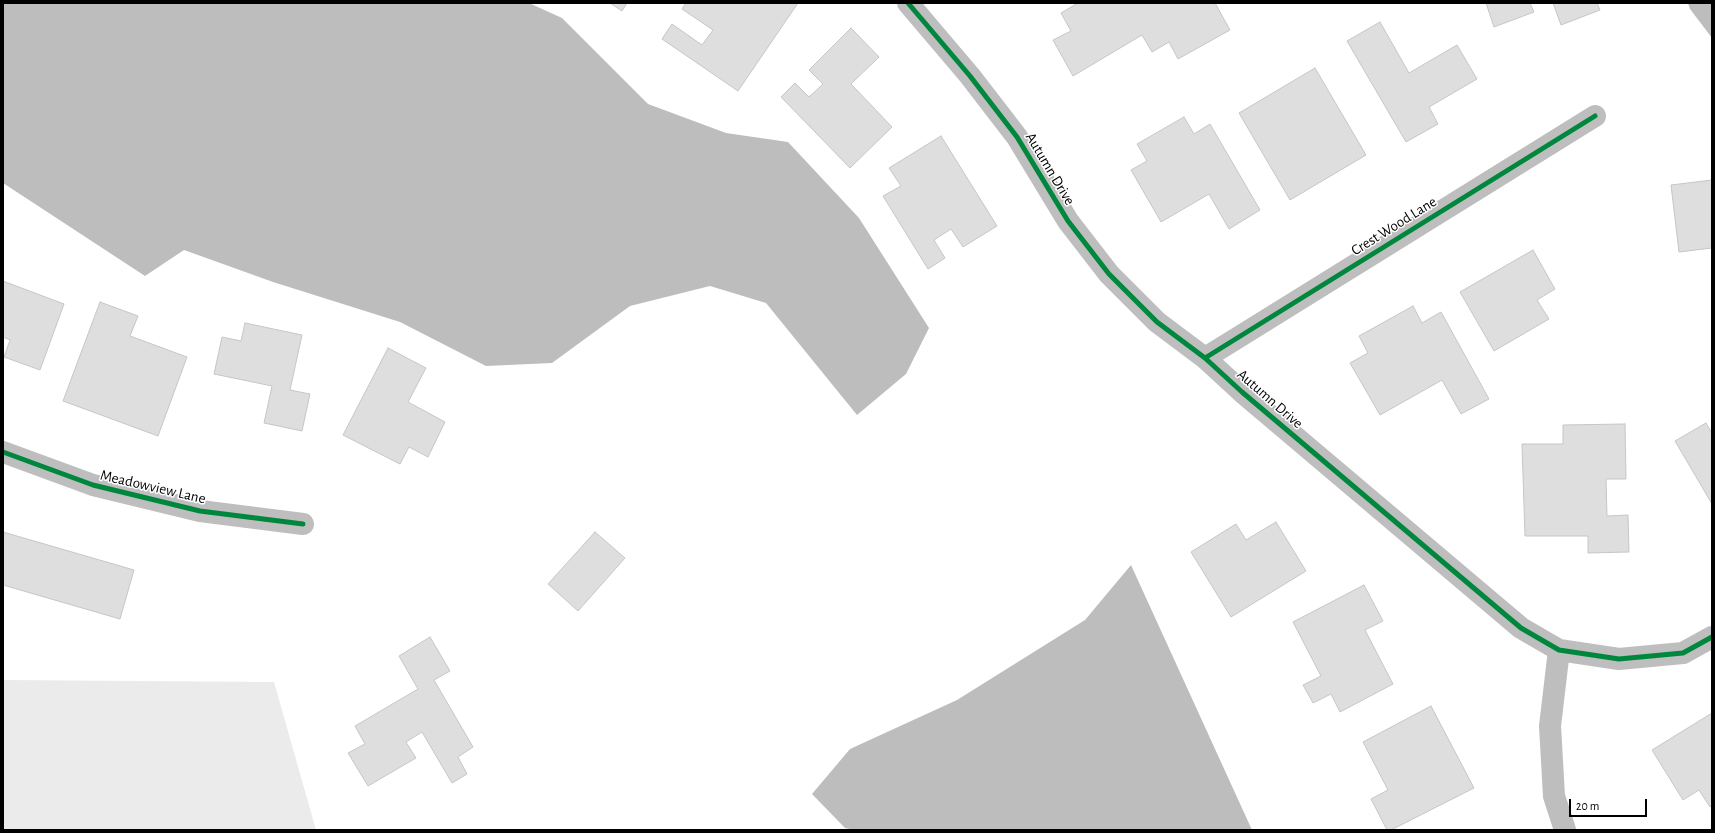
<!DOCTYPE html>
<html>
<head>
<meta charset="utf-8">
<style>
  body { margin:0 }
  #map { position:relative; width:1715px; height:833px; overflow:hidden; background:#fff; font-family:"Alegreya Sans",sans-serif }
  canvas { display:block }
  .frame { position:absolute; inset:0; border:4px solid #000; pointer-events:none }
  .scale { position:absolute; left:1569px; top:799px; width:78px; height:18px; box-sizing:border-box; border:2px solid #000; border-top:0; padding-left:5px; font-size:12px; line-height:14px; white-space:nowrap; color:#000; -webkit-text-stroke:3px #fff; paint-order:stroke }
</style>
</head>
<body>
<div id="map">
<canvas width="1715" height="833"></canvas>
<div class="frame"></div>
<div class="scale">20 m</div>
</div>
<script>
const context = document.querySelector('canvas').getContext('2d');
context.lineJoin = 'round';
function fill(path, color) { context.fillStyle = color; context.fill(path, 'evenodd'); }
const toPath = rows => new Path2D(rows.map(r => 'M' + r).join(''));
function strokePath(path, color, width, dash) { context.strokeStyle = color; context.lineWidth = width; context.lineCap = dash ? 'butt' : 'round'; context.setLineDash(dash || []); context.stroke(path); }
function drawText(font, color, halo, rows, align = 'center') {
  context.font = font + ' "Alegreya Sans",sans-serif'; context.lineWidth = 3; context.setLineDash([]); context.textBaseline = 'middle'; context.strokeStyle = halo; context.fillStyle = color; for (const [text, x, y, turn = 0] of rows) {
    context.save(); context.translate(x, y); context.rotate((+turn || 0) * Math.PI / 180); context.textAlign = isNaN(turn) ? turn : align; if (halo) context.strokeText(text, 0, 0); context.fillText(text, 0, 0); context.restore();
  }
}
const green = toPath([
  [3,680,274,682,316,830,3,830]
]);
const water = toPath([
  [3,3,529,3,562,18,648,104,726,133,788,142,859,218,929,328,906,374,857,415,766,303,710,286,630,306,552,363,486,366,400,322,273,282,184,250,145,276,3,183],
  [1688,3,1712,3,1712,38,1690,9],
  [1131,565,1252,830,854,830,845,828,812,794,850,749,957,700,1085,620]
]);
const building = toPath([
  [610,3,627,3,622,11,610,3],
  [686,3,798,3,738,91,662,39,672,24,702,45,713,30,682,9,686,3],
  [1078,3,1215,3,1230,30,1178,59,1169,42,1152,52,1142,35,1073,76,1053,40,1071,31,1061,13,1078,3],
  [1486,3,1530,3,1534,12,1494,27,1486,3],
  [1553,3,1597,3,1600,10,1561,25,1553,3],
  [1380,22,1409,73,1457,45,1477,79,1429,107,1438,124,1406,142,1347,41,1380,22],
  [851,28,879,57,851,84,892,127,850,168,781,97,795,83,809,97,823,84,809,70,851,28],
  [1315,68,1366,155,1290,200,1239,113,1315,68],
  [1184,117,1194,134,1210,124,1260,210,1229,229,1209,194,1161,222,1131,170,1147,161,1137,144,1184,117],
  [941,136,997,226,963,247,951,229,934,240,945,258,928,269,883,196,901,186,889,168,941,136],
  [1712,180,1712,248,1679,252,1671,185,1712,180],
  [1533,250,1555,289,1537,300,1549,319,1494,351,1460,292,1533,250],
  [3,281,64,304,40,370,4,357,10,340,3,337,3,281],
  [100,302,138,316,130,336,187,357,158,436,63,401,100,302],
  [1413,306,1422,323,1441,312,1489,399,1461,414,1442,380,1380,415,1350,363,1368,353,1359,336,1413,306],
  [245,323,302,335,290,390,310,394,302,431,264,423,272,386,214,374,222,337,241,341,245,323],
  [388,348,426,368,408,402,445,422,428,457,409,447,400,464,343,435,388,348],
  [1706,423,1712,433,1712,504,1675,441,1706,423],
  [1625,424,1626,479,1606,479,1607,516,1628,515,1629,552,1588,553,1588,536,1525,536,1522,444,1563,444,1563,425,1625,424],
  [1276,522,1306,571,1231,617,1191,552,1236,524,1246,540,1276,522],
  [3,532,134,570,120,619,3,585,3,532],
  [595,532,625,558,578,611,548,584,595,532],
  [1364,585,1383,621,1365,630,1393,684,1340,712,1331,694,1313,703,1303,685,1321,676,1293,622,1364,585],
  [430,637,450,671,434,680,473,747,458,757,467,774,452,783,422,732,406,742,416,758,368,786,348,753,365,744,355,726,418,689,399,656,430,637],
  [1431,706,1474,788,1391,830,1387,830,1371,799,1388,790,1363,742,1431,706],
  [1712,713,1712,805,1710,807,1699,790,1683,800,1652,750,1712,713]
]);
const minor = toPath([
  [908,3,970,76,1017,137,1068,221,1109,274,1157,322,1205,358,1242,392,1521,628,1559,650,1619,659,1683,653,1712,637],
  [1205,358,1595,116],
  [3,452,93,485,200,511,303,524],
  [1559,650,1550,726,1554,796,1565,830]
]);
const cycleway = toPath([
  [908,3,970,76,1017,137,1068,221,1109,274,1157,322,1205,358,1242,392,1521,628,1559,650,1619,659,1683,653,1712,637],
  [1205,358,1595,116],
  [3,452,93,485,200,511,303,524]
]);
const streetNames = [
  ["Autumn Drive",1050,169,59],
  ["Crest Wood Lane",1394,226,-32],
  ["Autumn Drive",1270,399,41],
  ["Meadowview Lane",153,487,13]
];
fill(green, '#ebebeb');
fill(water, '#bdbdbd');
fill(building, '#dedede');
strokePath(building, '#c6c6c6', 1);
strokePath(minor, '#bebebe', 22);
strokePath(cycleway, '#00873e', 5);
drawText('15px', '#000', '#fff', streetNames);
</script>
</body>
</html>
